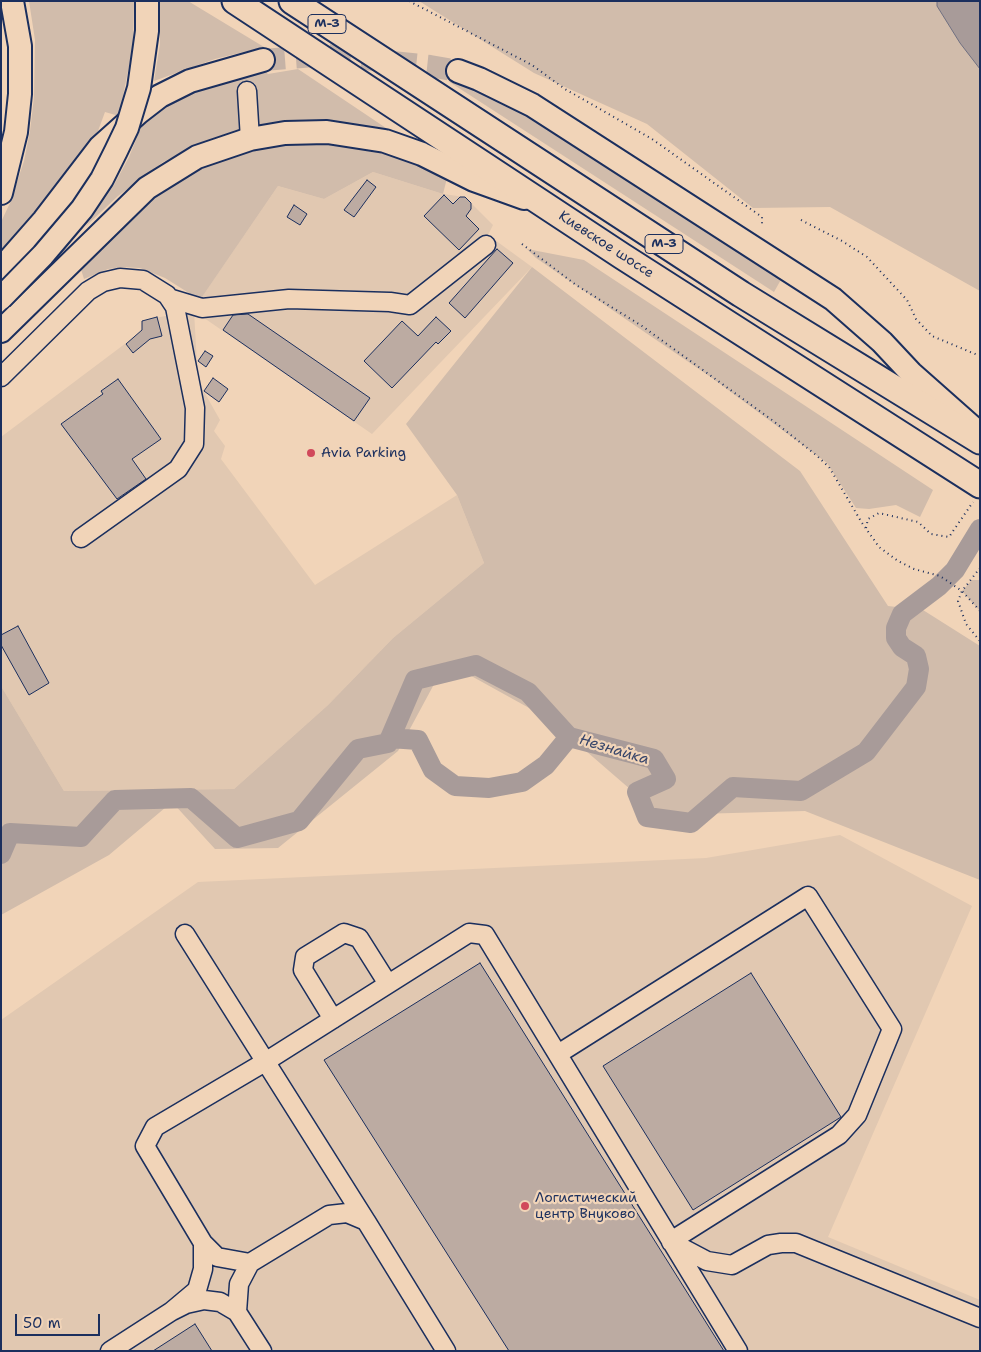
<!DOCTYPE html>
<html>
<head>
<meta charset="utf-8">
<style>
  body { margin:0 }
  #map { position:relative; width:981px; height:1352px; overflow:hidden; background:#f1d4b8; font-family:"Shantell Sans",sans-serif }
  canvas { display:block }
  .frame { position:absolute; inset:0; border:2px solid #1b2f5e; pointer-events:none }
  .scale { position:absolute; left:15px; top:1314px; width:85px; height:22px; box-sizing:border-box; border:2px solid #1b2f5e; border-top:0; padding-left:6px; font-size:15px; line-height:18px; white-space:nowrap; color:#1b2f5e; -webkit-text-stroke:4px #f1d4b8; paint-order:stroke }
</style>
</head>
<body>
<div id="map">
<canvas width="981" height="1352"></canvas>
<div class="frame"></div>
<div class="scale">50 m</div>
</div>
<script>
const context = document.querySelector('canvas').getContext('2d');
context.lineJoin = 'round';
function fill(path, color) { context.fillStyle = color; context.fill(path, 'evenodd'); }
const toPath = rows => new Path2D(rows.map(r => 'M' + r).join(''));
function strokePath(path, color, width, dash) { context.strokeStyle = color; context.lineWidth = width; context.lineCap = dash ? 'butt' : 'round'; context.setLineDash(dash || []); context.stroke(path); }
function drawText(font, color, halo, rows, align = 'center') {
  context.font = font + ' "Shantell Sans",sans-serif'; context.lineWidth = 4.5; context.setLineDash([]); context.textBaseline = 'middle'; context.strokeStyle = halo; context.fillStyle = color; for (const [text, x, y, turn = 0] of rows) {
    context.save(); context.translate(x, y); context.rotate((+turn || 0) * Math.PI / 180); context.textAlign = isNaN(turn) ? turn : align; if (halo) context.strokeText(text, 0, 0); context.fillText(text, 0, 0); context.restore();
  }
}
const built = toPath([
  [373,172,443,194,465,197,493,225,488,235,532,267,372,434,194,311,198,381,220,420,214,431,225,446,221,459,315,585,457,495,484,563,393,638,328,705,234,789,64,791,1,686,1,437,142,331,142,321,193,310,278,186,324,199],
  [840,835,972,906,828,1237,980,1300,980,1351,1,1351,1,1020,198,882,706,858]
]);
const green = toPath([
  [29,1,134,1,133,46,119,116,105,112,98,131,41,209,1,255,1,222,10,203,24,161,30,131,34,97,35,40],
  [160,1,188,1,264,47,215,59,154,81,160,44],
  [419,1,980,1,980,291,830,207,753,208,647,124,534,73],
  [298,69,389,130,333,122,283,122,259,126,254,117,255,83,243,83,243,123,240,131,205,142,163,162,118,196,86,226,114,185,129,157,144,120,152,113,185,94,259,72,265,71,268,74],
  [448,81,485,93,539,122,783,276,774,292],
  [294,140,358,144,402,157,447,178,443,194,373,172,324,199,278,186,200,300,165,278,140,268,122,267,108,269,84,279,80,266,140,206,206,161],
  [527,249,584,260,933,490,920,517,896,505,869,509,856,508,827,463,712,378,536,258],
  [532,267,800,471,888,606,923,610,980,646,980,880,805,811,660,815,549,719,446,662,398,751,278,848,215,849,172,802,109,855,1,915,1,686,64,791,234,789,328,705,393,638,484,563,457,495,406,424],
  [972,580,980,580,980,611,962,591]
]);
const water = toPath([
  [937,1,980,1,980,69,960,43,937,6,937,1]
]);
const river = toPath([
  [390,738,418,740,433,770,455,786,489,788,522,782,546,765,569,737],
  [1,854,10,833,81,837,115,800,191,798,237,838,299,821,358,749,388,743,415,680,476,665,528,692,569,737,654,759,666,779,637,792,647,817,691,823,733,787,801,791,866,752,916,687,919,669,916,656,902,647,896,638,896,628,902,614,939,586,955,570,980,529]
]);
const building = toPath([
  [367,180,376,187,354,217,344,210,367,180],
  [444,195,453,204,460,197,465,197,471,203,471,209,466,216,479,229,459,250,424,216,444,195],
  [294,205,307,214,300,225,287,217,294,205],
  [497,249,513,263,465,318,449,303,497,249],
  [248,314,370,398,354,421,223,330,233,315,248,314],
  [157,317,162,336,150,339,133,353,126,344,142,330,142,321,157,317],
  [436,317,451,331,438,344,436,342,392,388,364,361,402,321,418,336,436,317],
  [205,351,213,356,206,367,198,361,205,351],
  [213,378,228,389,219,402,204,391,213,378],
  [118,379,161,439,132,459,146,479,117,499,61,424,103,394,101,391,118,379],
  [18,626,49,683,29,695,1,645,1,635,18,626],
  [480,963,724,1351,509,1351,324,1060,480,963],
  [751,973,841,1117,693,1210,603,1066,751,973],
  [195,1324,212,1351,153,1351,195,1324]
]);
const majorTunnel = toPath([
  [263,60,328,55,430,66,458,71]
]);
const path = toPath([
  [409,1,532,65,565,89,652,139,762,217,762,225],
  [801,220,842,241,867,257,907,300,916,319,932,336,980,356],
  [522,244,576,285,642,326,772,420,816,455,829,467,862,523,879,547,898,561,914,569,940,576,962,591,958,601,966,624,980,641],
  [866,528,868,519,879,513,918,522,931,534,949,537,973,502],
  [980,568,962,591,980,611]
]);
const minor = toPath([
  [247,91,250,139],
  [169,298,202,308,289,299,390,302,410,305,486,245],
  [1,377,88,291,103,282,120,278,143,280,167,295,175,307,195,408,194,444,178,469,81,538],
  [185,934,366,1221],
  [333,1019,303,970,305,957,344,933,359,938,388,984],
  [558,1054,808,896,892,1029,857,1115,839,1135,671,1241],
  [671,1242,707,1261,732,1265,768,1245,781,1243,796,1243,980,1318],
  [203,1243,217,1257,250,1263],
  [172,1311,197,1290,203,1269,203,1243,145,1146,155,1127,265,1062,469,933,485,935,738,1351],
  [237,1312,239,1284,250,1263,329,1215,347,1213,366,1221,446,1351],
  [110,1351,172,1311,186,1304,204,1300,220,1302,237,1312,262,1351]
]);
const major = toPath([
  [458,71,479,79,532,105,833,299,882,342,911,373,972,427],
  [1,193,16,132,20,94,20,46,12,1],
  [1,269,44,220,100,147,138,113,160,96,190,81,263,60],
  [1,331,147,188,197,157,250,139,285,133,327,132,385,141,422,154,474,180,524,198]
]);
const highway = toPath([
  [235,1,622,256,980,485],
  [292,1,741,294,980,441]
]);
const majorBridge = toPath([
  [1,298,43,255,82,209,102,179,116,151,127,128,139,88,147,31,147,1]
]);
const markers = [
  [311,453,5,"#d1495b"],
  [525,1206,5,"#d1495b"]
];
const shields = [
  [327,24,38],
  [664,244,38]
];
const shieldNames = [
  ["М-3",327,24],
  ["М-3",664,244]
];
const streetNames = [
  ["Киевское шоссе",606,245,33]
];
const poiNames = [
  ["Avia Parking",321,453],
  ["Логистический",535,1198],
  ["центр Внуково",535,1214]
];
const waterNames = [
  ["Незнайка",614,750,17]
];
fill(built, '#e1c8b1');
fill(green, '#d1bcab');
fill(water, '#a89b99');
strokePath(water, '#707081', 1);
strokePath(river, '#a89b99', 20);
fill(building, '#bcaba2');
strokePath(building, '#1b2f5e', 1);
strokePath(majorTunnel, '#c6b3a6', 22, [22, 11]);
strokePath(minor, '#1b2f5e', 21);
strokePath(major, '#1b2f5e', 26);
strokePath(highway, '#1b2f5e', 29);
strokePath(path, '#1b2f5e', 2, [1, 4]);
strokePath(minor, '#f1d4b8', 18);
strokePath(major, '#f1d4b8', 22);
strokePath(highway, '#f1d4b8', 25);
strokePath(majorBridge, '#1b2f5e', 26, []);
strokePath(majorBridge, '#f1d4b8', 22);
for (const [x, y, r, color] of markers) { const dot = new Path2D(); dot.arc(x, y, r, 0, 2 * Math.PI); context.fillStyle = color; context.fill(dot); strokePath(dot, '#f1d4b8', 2); }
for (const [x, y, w] of shields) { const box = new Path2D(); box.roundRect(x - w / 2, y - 9.5, w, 19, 4); context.fillStyle = '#f1d4b8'; context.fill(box); strokePath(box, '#1b2f5e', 1); }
drawText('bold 12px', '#1b2f5e', null, shieldNames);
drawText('14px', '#1b2f5e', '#f1d4b8', streetNames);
drawText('14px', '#1b2f5e', '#f1d4b8', poiNames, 'left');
drawText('italic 15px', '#37456a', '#f1d4b8', waterNames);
</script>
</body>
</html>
